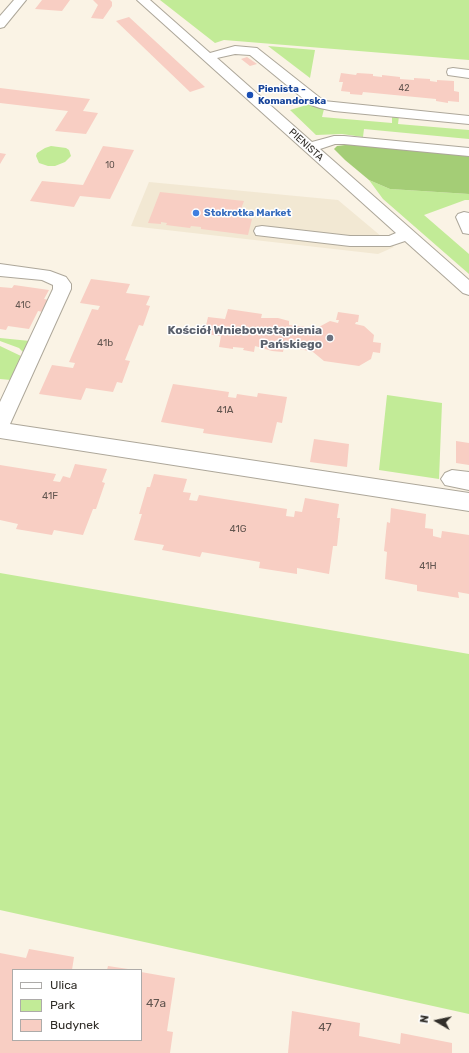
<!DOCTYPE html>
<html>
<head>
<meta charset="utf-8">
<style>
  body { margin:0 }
  #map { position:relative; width:469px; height:1053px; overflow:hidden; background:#faf3e5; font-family:Rubik,sans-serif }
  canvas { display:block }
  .legend { position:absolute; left:12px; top:969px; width:130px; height:72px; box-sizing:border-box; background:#fff; border:1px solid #adaba9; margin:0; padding:5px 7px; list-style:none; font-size:12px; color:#312e29 }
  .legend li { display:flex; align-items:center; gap:8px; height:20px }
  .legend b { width:20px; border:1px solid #adaba9 }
  .north { position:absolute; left:417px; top:1001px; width:40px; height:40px; -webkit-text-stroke:3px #fff; paint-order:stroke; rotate:279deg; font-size:11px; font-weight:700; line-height:16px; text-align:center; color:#312e29 }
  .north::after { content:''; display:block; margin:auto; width:14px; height:18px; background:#312e29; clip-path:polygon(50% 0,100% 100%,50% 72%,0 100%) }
</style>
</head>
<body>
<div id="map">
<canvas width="469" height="1053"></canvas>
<ul class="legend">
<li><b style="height:5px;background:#fff"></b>Ulica</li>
<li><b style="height:11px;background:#c2eb97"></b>Park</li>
<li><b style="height:11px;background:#f8cec3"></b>Budynek</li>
</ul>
<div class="north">N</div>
</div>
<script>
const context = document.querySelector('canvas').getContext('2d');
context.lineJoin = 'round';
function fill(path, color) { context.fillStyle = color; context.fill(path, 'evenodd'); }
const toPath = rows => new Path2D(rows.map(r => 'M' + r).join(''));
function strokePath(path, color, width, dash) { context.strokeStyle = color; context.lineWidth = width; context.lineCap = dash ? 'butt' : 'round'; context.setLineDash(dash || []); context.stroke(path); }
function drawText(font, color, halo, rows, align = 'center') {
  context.font = font + ' Rubik,sans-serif'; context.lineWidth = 3; context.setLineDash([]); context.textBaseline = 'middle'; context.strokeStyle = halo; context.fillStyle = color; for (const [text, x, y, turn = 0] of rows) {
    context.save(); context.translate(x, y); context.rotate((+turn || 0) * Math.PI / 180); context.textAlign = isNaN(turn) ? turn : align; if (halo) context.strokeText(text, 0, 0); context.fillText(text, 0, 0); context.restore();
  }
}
const built = toPath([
  [149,182,338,200,394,247,378,254,131,226]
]);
const green = toPath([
  [160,0,469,0,469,60,224,40,215,43],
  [268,46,315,50,310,78],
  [310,104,324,109,322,117,392,123,392,115,399,116,398,124,469,130,469,139,364,129,363,137,342,134,316,135,290,110],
  [51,146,66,148,69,150,71,156,65,162,55,166,48,166,39,163,36,156,37,153,45,148],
  [369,180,390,189,469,194,469,200,465,200,424,215,469,254,469,274,383,199],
  [0,338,30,341,24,353,19,348,0,341],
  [0,346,21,356,11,380,0,379],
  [387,395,442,403,439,479,379,470],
  [0,573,469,654,469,1014,0,910]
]);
const forest = toPath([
  [362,144,469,155,469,194,390,189,369,180,345,160,334,149,337,146,345,145]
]);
const building = toPath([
  [42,0,70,0,62,11,35,9],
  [93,0,110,0,112,2,112,6,103,19,91,18,98,5],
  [129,17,205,87,190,92,116,21],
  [247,57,257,64,250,66,241,59],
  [341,73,356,75,357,73,373,74,373,76,382,77,382,75,400,77,400,79,414,80,414,78,430,79,430,81,437,82,437,80,454,81,454,91,459,92,459,102,448,101,448,103,436,101,436,99,363,92,362,95,350,94,350,92,341,91,343,82,339,82],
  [0,88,90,99,83,111,98,113,86,134,55,131,68,111,0,103],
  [300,98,304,102,291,106,287,102],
  [103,146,134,150,110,199,80,196,74,207,30,201,42,181,83,185],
  [0,153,6,154,0,164],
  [160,192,244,201,238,217,252,219,248,235,201,229,201,227,191,226,190,228,166,225,167,223,161,222,161,224,148,223],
  [91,279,130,284,126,293,150,296,146,305,150,306,143,326,139,325,125,360,130,361,122,383,117,382,113,392,86,388,81,400,39,394,52,365,73,368,75,363,69,362,92,309,98,310,100,306,80,303],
  [14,285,49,290,44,299,49,300,43,312,38,311,29,329,8,326,6,330,0,329,0,287,12,288],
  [228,309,262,314,261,318,278,318,289,321,289,325,317,328,330,321,338,323,339,320,336,320,338,312,359,315,358,322,356,322,355,324,364,326,374,335,373,342,381,343,380,353,373,352,371,359,359,366,324,361,313,352,291,347,284,346,283,352,272,351,255,346,254,352,243,350,244,348,233,347,233,349,219,347,221,336,204,334,208,317,225,319],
  [173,384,229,392,228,397,236,398,237,394,257,397,258,393,287,397,282,423,277,422,272,443,203,433,204,429,161,422],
  [314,439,349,444,347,467,310,462],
  [456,441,469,443,469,465,456,463],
  [75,464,107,469,102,482,105,483,96,509,93,509,83,535,54,530,52,535,16,529,18,524,0,520,0,465,56,474,53,481,60,482,63,476,70,478],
  [154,474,187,479,183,492,191,493,189,500,197,501,199,495,287,509,286,516,294,517,295,511,302,512,305,498,339,504,337,518,340,518,337,546,333,546,329,574,297,568,297,574,259,568,260,562,202,552,200,557,162,550,164,545,134,540,142,514,139,514,147,487,150,487],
  [391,508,426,514,425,528,433,529,433,536,441,538,442,531,469,535,469,594,458,592,459,598,417,591,417,585,385,579,387,552,384,551,387,522,390,523],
  [29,949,74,957,72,970,13,970,13,1040,141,1040,141,972,175,978,167,1031,173,1032,170,1053,0,1053,0,953,26,958],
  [108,966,128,969,127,970,107,970],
  [292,1011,360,1023,359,1036,400,1044,401,1033,452,1043,452,1053,288,1053]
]);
const minor = toPath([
  [14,0,26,0,4,27,0,28,0,16,14,0],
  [137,0,150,0,210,53,235,46,257,48,324,101,469,116,469,124,334,111,320,108,311,105,250,55,235,54,217,58,312,142,334,136,344,136,469,148,469,156,344,144,335,144,320,149,469,280,469,295,463,293,405,241,390,246,350,246,256,235,254,231,256,227,262,226,350,236,389,236,396,233,137,0],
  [453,68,469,70,469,78,448,75,447,72,448,69,453,68],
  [464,212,469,213,469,234,463,233,456,217,458,214,464,212],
  [0,264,50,271,66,277,71,284,71,289,10,424,469,493,469,511,0,438,0,402,53,289,53,285,42,280,0,276,0,264],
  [452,470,469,472,469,490,445,485,441,479,445,473,452,470]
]);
const markers = [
  [250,95,4,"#1a4fb4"],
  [196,213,4,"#3f7fe0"],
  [330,338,4,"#6b7280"]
];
const farNumbernames = [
  ["42",404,88],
  ["10",110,165],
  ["41C",23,305]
];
const farTransitnames = [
  ["Pienista -",258,89],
  ["Komandorska",258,101]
];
const farStreetnames = [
  ["PIENISTA",306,145,42]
];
const farShopnames = [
  ["Stokrotka Market",204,213]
];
const numberNames = [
  ["41b",105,343],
  ["41A",225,410],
  ["41F",50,496],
  ["41G",238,529],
  ["41H",428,566]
];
const worshipNames = [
  ["Kościół Wniebowstąpienia",322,331],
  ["Pańskiego",322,345]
];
const nearNumbernames = [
  ["47a",156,1004],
  ["47",325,1028]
];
fill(built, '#f2e8d3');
fill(green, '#c2eb97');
fill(forest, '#a4cd76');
fill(building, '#f8cec3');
strokePath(minor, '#ada79a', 2);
fill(minor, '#fff');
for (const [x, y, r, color] of markers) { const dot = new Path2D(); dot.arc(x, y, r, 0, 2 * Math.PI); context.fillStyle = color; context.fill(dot); strokePath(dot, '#fff', 1.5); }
drawText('9px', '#635650', null, farNumbernames);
drawText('bold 10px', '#164399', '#fff', farTransitnames, 'left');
drawText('10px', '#312e29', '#fff', farStreetnames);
drawText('bold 10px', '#366cbe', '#fff', farShopnames, 'left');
drawText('10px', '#635650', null, numberNames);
drawText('bold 12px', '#5b616d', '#fff', worshipNames, 'right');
drawText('12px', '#635650', null, nearNumbernames);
</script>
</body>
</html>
